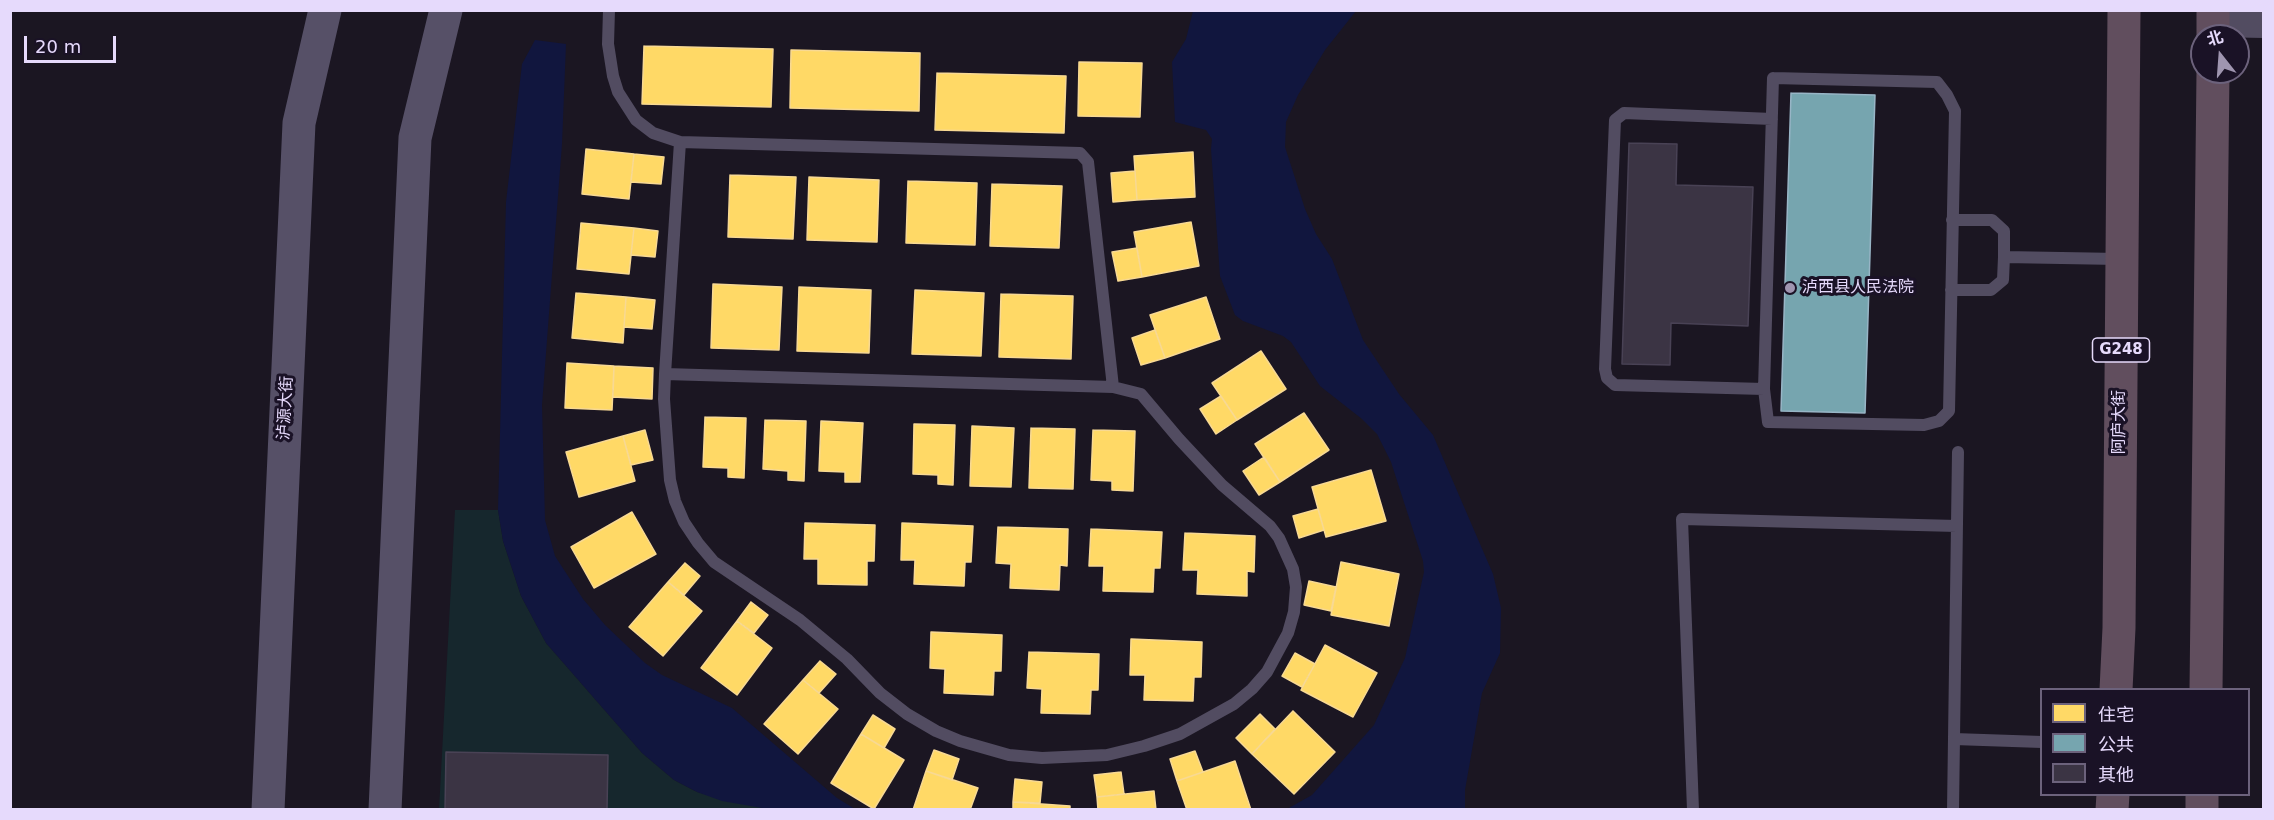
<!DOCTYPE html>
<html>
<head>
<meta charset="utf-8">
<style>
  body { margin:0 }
  #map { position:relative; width:2274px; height:820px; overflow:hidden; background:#1b1622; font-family:"DejaVu Sans","Noto Sans SC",sans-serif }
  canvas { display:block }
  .frame { position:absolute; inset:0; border:12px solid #e6dafc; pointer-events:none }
  .legend { position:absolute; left:2040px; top:688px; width:210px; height:108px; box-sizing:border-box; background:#1a1226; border:2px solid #6c627c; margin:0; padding:8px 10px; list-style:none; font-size:18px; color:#e6dafc }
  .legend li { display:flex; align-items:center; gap:12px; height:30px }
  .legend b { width:30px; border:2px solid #6c627c }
  .north { position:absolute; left:2190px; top:24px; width:60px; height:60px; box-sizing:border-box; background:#1a1226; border:2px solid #6c627c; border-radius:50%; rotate:343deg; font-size:16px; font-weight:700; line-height:24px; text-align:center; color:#e6dafc }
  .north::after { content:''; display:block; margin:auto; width:21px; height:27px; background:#9f95b0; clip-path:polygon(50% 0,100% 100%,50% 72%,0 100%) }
  .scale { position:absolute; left:24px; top:36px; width:92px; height:27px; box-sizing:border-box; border:3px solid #e6dafc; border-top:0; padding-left:8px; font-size:18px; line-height:21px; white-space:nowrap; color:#e6dafc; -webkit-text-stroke:4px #1a1226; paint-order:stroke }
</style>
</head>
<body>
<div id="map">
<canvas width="2274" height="820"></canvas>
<div class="frame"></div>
<ul class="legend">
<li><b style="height:16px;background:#ffd966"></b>住宅</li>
<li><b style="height:16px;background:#76a5af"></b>公共</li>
<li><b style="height:16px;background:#3b3444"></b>其他</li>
</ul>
<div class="north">北</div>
<div class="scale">20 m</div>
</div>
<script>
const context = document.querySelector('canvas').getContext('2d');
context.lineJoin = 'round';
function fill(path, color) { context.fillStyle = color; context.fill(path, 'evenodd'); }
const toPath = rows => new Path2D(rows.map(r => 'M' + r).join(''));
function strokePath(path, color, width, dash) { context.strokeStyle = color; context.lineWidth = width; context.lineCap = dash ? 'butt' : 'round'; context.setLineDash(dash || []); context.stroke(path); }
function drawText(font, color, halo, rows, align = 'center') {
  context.font = font + ' "DejaVu Sans","Noto Sans SC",sans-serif'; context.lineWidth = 6; context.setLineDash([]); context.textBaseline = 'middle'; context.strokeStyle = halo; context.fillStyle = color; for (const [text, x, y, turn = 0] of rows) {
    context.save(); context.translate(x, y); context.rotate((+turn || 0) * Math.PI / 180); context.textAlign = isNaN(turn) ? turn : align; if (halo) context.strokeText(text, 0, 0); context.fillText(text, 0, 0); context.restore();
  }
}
const green = toPath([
  [455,510,498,510,503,541,521,596,546,643,642,753,674,780,697,792,768,809,439,810]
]);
const water = toPath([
  [1193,11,1356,11,1325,50,1298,95,1286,122,1285,147,1305,209,1316,234,1332,259,1363,340,1399,394,1433,435,1493,574,1501,608,1500,653,1482,693,1465,790,1465,809,1287,809,1312,795,1374,725,1405,658,1424,572,1423,561,1391,462,1377,434,1362,419,1320,386,1291,342,1283,336,1243,321,1235,315,1220,276,1211,149,1212,139,1206,130,1175,122,1172,62,1186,39],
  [535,40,566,44,562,144,542,405,545,520,555,556,583,599,605,625,645,663,662,675,732,708,837,798,855,809,768,809,722,801,697,792,674,780,642,753,546,643,521,596,503,541,498,510,506,202,522,64]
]);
const homes = toPath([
  [644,46,773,49,771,107,642,104,644,46],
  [791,50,920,53,919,111,790,108,791,50],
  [1079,62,1142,63,1140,117,1078,116,1079,62],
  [937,73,1066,76,1064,133,935,130,937,73],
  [586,149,634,154,629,199,582,194,586,149],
  [1193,152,1195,197,1137,200,1134,156,1193,152],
  [634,154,664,157,661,184,631,182,634,154],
  [1135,171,1137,200,1113,202,1111,173,1135,171],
  [730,175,796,177,793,239,728,237,730,175],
  [809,177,879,180,877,242,807,240,809,177],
  [908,181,977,183,975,245,906,243,908,181],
  [992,184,1062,186,1059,248,990,246,992,184],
  [1191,222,1199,266,1142,277,1134,232,1191,222],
  [581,223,634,228,629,274,577,269,581,223],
  [634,228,658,231,655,257,631,255,634,228],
  [1137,248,1142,277,1118,281,1112,252,1137,248],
  [713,284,782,287,779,350,711,348,713,284],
  [799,287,871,290,869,353,797,351,799,287],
  [915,290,984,293,981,356,912,354,915,290],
  [576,293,626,297,623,343,572,338,576,293],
  [1001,294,1073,296,1071,359,999,357,1001,294],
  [626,297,655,300,652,329,624,327,626,297],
  [1206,297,1220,339,1165,358,1150,315,1206,297],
  [1155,330,1165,358,1141,365,1132,338,1155,330],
  [1261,351,1286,389,1237,420,1212,383,1261,351],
  [567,363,614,366,612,410,565,408,567,363],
  [614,366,653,368,652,399,613,397,614,366],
  [1221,396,1237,420,1216,434,1200,409,1221,396],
  [1304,413,1329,450,1280,482,1255,444,1304,413],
  [705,417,746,418,744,478,728,477,728,468,703,467,705,417],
  [765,420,806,421,804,481,788,480,788,471,763,469,765,420],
  [821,421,863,423,860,482,845,482,845,472,819,471,821,421],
  [914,424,955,425,953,485,938,484,938,475,913,474,914,424],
  [972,426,1014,428,1011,487,970,486,972,426],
  [1031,428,1075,429,1073,489,1029,488,1031,428],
  [645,430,653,460,631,465,623,436,645,430],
  [1093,430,1135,431,1133,491,1112,490,1112,481,1091,480,1093,430],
  [623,436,635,481,579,497,566,452,623,436],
  [1264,457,1280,482,1259,495,1243,471,1264,457],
  [1371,470,1386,521,1326,537,1312,487,1371,470],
  [1318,509,1324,530,1299,538,1293,516,1318,509],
  [632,512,656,554,594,588,571,547,632,512],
  [805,523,875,525,874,561,867,561,867,585,818,584,818,559,804,559,805,523],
  [902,523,973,526,971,562,965,562,964,586,914,584,915,560,901,560,902,523],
  [998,527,1068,529,1067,566,1060,565,1059,590,1010,588,1011,564,996,563,998,527],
  [1091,529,1162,532,1160,568,1154,568,1153,592,1103,591,1104,566,1089,566,1091,529],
  [1185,533,1255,536,1254,572,1247,571,1247,596,1197,594,1198,570,1183,570,1185,533],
  [1341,562,1399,574,1389,626,1331,615,1341,562],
  [685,563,700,576,684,595,668,582,685,563],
  [1309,581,1336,587,1331,611,1304,605,1309,581],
  [668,582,702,611,663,656,629,627,668,582],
  [751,602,768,615,754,633,737,621,751,602],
  [737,621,772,648,737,695,701,668,737,621],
  [931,632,1002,635,1001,671,994,671,993,695,944,693,945,669,930,668,931,632],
  [1131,639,1202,642,1201,677,1194,677,1193,701,1144,700,1145,675,1130,675,1131,639],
  [1325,645,1377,673,1353,717,1301,690,1325,645],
  [1029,652,1099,654,1098,690,1091,690,1090,714,1041,713,1042,689,1027,688,1029,652],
  [1295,653,1315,664,1302,687,1282,676,1295,653],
  [820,661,836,674,819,693,803,680,820,661],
  [803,680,838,709,798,754,764,724,803,680],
  [1293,711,1335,752,1294,794,1252,754,1293,711],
  [1260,714,1275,729,1252,754,1236,738,1260,714],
  [873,715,895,729,884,748,861,734,873,715],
  [861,734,904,760,874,809,831,783,861,734],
  [934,750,959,759,952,780,926,771,934,750],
  [1195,751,1203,772,1177,781,1170,759,1195,751],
  [1235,761,1251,810,1187,810,1177,781,1235,761],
  [926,771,978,788,970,810,913,810,926,771],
  [1121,772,1124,794,1097,797,1094,775,1121,772],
  [1015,779,1042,782,1040,803,1013,802,1015,779],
  [1154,791,1156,810,1098,810,1097,797,1154,791],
  [1013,802,1070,806,1070,810,1013,810,1013,802]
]);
const public = toPath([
  [1791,93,1875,95,1865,413,1781,411,1791,93]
]);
const building = toPath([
  [1629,143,1677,144,1676,185,1753,187,1748,326,1671,323,1670,365,1622,364,1629,143],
  [446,752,608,755,607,810,445,810,446,752]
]);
const lane = toPath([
  [609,10,608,44,613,76,618,92,636,120,653,133,680,142,1080,153,1088,162,1113,387],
  [1773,78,1937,82,1947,95,1955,111,1949,411,1939,421,1924,425,1768,422,1764,389,1773,78],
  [2004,257,2119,259],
  [1951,290,1991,290,2003,280,2004,257,2004,231,1992,220,1952,220],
  [665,374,1113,387,1141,394,1179,439,1222,485,1270,526,1279,538,1293,569,1296,587,1294,612,1288,633,1267,672,1252,689,1234,704,1180,734,1144,746,1107,755,1042,758,1009,755,960,741,936,731,907,714,880,693,847,659,800,620,714,562,698,543,684,522,675,501,670,480,664,399,665,374,680,142],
  [1764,389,1615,385,1607,378,1605,369,1615,120,1624,113,1772,119],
  [1954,739,2042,742],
  [1693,810,1682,519,1957,526],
  [1953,810,1958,452]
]);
const street = toPath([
  [2213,24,2264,25]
]);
const secondary = toPath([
  [268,810,299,123,325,10],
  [385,810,415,138,446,10]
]);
const highway = toPath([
  [2213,36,2213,10],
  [2116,690,2119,628,2124,10],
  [2206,690,2213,72],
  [2112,810,2113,794],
  [2202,810,2202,794]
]);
const markers = [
  [1790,288,6,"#9f95b0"]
];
const shields = [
  [2121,350,57]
];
const shieldNames = [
  ["G248",2121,350]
];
const poiNames = [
  ["泸西县人民法院",1802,288]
];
const streetNames = [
  ["泸源大街",286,408,-87],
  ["阿庐大街",2120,422,-90]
];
fill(green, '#16272d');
fill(water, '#11163e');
fill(homes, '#ffd966');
strokePath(homes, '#f8d993', 1.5);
fill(public, '#76a5af');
strokePath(public, '#98b5c6', 1.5);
fill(building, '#3b3444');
strokePath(building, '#494255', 1.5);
strokePath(lane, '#524c61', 12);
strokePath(street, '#524c61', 26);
strokePath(secondary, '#565067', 33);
strokePath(highway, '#614e5e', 33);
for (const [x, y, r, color] of markers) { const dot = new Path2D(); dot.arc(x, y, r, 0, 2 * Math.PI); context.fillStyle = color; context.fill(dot); strokePath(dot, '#1a1226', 2); }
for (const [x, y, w] of shields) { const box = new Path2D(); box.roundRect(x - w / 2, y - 12, w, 24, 4.5); context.fillStyle = '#1a1226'; context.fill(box); strokePath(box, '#e6dafc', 1.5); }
drawText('bold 15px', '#e6dafc', null, shieldNames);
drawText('16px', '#e6dafc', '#1a1226', poiNames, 'left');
drawText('16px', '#e6dafc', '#1a1226', streetNames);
</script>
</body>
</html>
